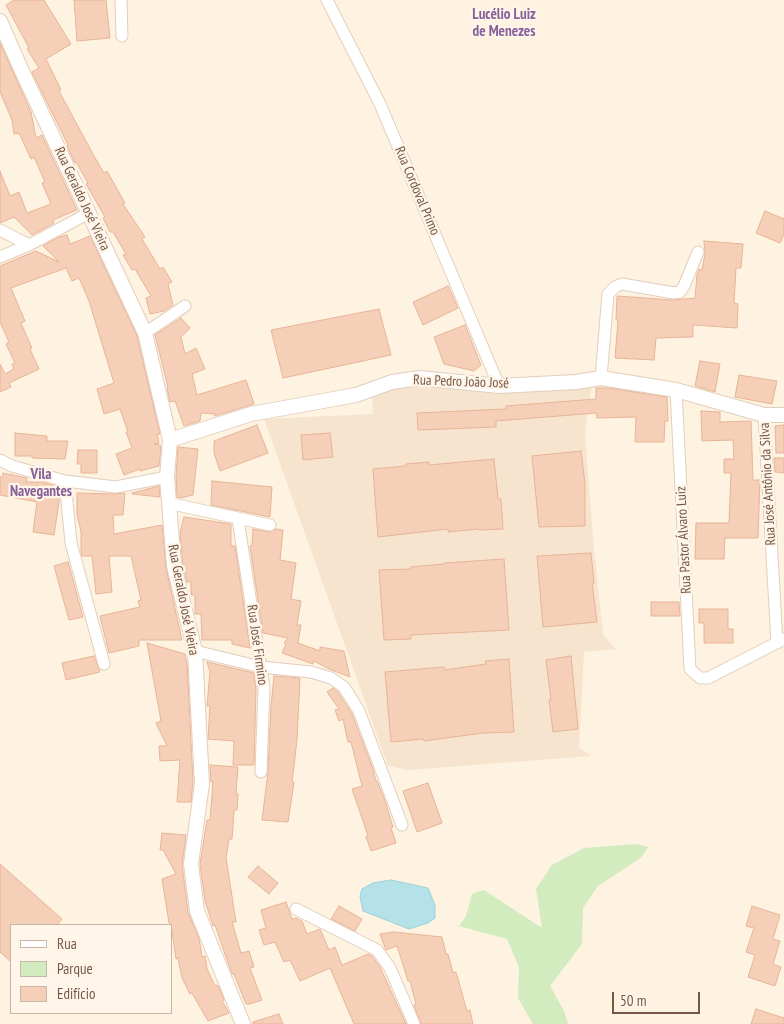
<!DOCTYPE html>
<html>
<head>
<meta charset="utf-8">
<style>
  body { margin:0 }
  #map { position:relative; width:784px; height:1024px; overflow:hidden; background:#fef2e1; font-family:"PT Sans Narrow",sans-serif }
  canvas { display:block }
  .legend { position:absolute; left:10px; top:924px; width:162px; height:90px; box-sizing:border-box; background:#fff6e9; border:1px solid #c8b6a8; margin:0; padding:6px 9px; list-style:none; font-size:15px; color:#765746 }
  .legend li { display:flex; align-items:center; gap:10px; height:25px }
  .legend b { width:25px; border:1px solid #c8b6a8 }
  .scale { position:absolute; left:612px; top:992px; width:88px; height:22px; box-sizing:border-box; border:2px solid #765746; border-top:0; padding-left:6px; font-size:15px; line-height:18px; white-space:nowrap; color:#765746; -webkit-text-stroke:4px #fff6e9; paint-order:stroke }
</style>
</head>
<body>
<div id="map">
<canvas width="784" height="1024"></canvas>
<ul class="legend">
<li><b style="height:6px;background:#fff"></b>Rua</li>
<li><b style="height:14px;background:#d2ecbf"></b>Parque</li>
<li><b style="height:14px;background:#f5cfb7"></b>Edifício</li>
</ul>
<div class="scale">50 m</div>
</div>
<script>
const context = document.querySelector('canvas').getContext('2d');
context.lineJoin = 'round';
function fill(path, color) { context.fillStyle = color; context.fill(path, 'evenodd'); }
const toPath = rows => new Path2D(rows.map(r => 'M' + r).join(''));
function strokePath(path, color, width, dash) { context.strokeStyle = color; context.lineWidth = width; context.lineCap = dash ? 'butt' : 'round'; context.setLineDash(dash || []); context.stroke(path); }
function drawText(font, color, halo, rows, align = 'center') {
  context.font = font + ' "PT Sans Narrow",sans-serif'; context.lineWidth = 4.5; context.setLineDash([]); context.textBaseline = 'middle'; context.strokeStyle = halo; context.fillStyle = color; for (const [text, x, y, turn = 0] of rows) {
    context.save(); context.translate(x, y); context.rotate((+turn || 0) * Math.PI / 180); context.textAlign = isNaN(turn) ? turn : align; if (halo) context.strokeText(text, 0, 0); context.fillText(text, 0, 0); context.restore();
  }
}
const residential = toPath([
  [420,382,459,386,500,393,550,391,592,385,585,435,593,539,603,635,616,649,584,652,579,748,592,756,408,770,388,766,264,419,373,414,372,394]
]);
const green = toPath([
  [636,844,648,847,642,857,598,886,583,908,582,944,550,986,564,1011,568,1024,533,1024,518,998,519,967,507,939,459,926,466,916,472,894,484,890,542,928,536,889,552,865,584,848]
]);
const water = toPath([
  [391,880,428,888,435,905,435,918,428,923,409,929,363,911,360,896,362,889,373,883,391,880]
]);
const building = toPath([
  [14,0,44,0,71,44,46,59,61,90,59,91,94,156,104,173,107,171,125,203,123,204,145,237,142,239,160,269,163,267,172,282,168,284,173,305,164,311,150,314,146,298,151,296,135,269,132,270,123,255,126,254,113,232,110,232,103,218,105,217,86,184,88,183,76,162,75,163,67,146,68,145,32,72,39,68,27,49,29,48,6,5,14,0],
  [74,0,106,0,110,38,77,41,74,0],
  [0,43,31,112,36,138,42,135,77,210,53,220,54,223,32,235,14,217,0,223,0,171,10,196,19,192,27,213,51,204,42,183,45,182,34,157,31,159,19,133,14,134,12,120,0,92,0,43],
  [765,211,784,219,784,234,780,243,756,233,765,211],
  [67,235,70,244,90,236,137,336,160,434,157,434,159,443,154,444,160,445,161,449,159,466,140,471,140,469,124,475,116,454,132,448,126,432,128,432,120,409,104,414,97,389,114,383,89,301,79,278,72,281,66,268,11,288,25,321,21,323,32,348,30,349,39,369,9,383,11,387,0,392,0,364,5,374,14,369,12,364,15,363,6,344,9,342,0,322,0,266,36,251,59,262,43,246,59,237,67,235],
  [704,241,743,244,741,268,736,268,734,303,738,304,737,328,693,325,693,337,656,338,654,360,615,358,618,320,616,320,617,296,673,300,695,298,697,275,699,269,702,270,705,254,704,241],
  [448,286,458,308,423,325,413,302,448,286],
  [379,309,391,355,283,378,271,330,379,309],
  [181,318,190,328,181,337,185,354,196,348,205,369,192,374,197,395,246,380,254,404,215,416,215,414,201,413,200,421,184,426,175,401,170,402,167,388,168,387,155,335,181,318],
  [465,325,481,365,474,371,444,364,434,337,465,325],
  [700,361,720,364,715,392,695,386,700,361],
  [739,375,777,381,772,404,735,397,739,375],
  [596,388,608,388,667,397,668,421,665,421,664,442,635,442,636,417,597,418,596,413,496,421,496,427,418,430,417,413,506,409,506,406,596,399,596,388],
  [701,411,720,412,720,422,751,421,753,480,760,480,758,538,725,538,724,559,695,559,696,523,729,523,731,473,724,473,724,459,734,459,733,440,702,441,701,411],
  [257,425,268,453,220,471,214,453,214,441,257,425],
  [784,425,784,453,776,453,775,426,784,425],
  [15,433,47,436,47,441,68,441,65,459,32,458,32,456,15,456,15,433],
  [330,433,333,457,303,460,301,435,330,433],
  [178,447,198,449,193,495,181,498,177,497,176,477,178,447],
  [78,450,97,450,97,473,81,473,81,464,77,464,78,450],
  [581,451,585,484,585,526,539,527,532,456,581,451],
  [774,458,784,458,784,473,775,472,774,458],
  [494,459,498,499,501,499,503,529,479,530,478,529,448,532,448,529,378,537,373,469,406,466,406,464,429,462,429,465,494,459],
  [3,473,27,478,26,482,42,482,58,487,59,502,54,535,33,532,37,502,0,495,0,477,3,477,3,473],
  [212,481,272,487,270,517,211,505,212,481],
  [159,486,160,497,132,494,132,493,159,486],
  [77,493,115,494,125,493,123,515,113,515,114,534,162,525,166,568,182,640,139,640,139,646,109,653,100,616,140,607,138,601,141,600,131,556,109,556,112,592,96,594,92,556,82,556,81,551,81,531,77,515,77,493],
  [184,517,231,524,231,546,235,546,250,648,232,644,232,640,202,640,201,614,195,614,195,595,191,595,191,582,187,582,183,565,180,533,184,517],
  [253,529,269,532,276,529,283,530,280,560,296,563,291,599,301,601,297,625,301,625,298,643,320,651,320,647,344,651,350,677,329,669,314,661,313,664,282,653,286,644,284,643,288,638,263,633,250,546,252,546,253,529],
  [591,553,594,583,592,583,597,622,543,627,537,556,591,553],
  [504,559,509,630,411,635,411,639,384,640,379,570,411,569,411,567,444,564,444,563,504,559],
  [68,562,83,617,69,620,54,566,68,562],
  [651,602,679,602,680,616,651,616,651,602],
  [699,609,728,609,728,629,733,629,733,643,704,643,704,623,699,623,699,609],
  [147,643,185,654,187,664,193,781,191,802,177,802,180,760,160,761,159,746,167,746,156,723,161,721,147,643],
  [94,656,100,672,66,680,62,663,94,656],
  [571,656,578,729,553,732,549,700,551,700,546,660,571,656],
  [509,659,514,732,483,733,424,741,423,739,391,742,385,672,444,667,445,670,486,664,485,661,509,659],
  [207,662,254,673,256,688,254,765,233,765,234,741,208,739,210,706,207,706,210,672,207,662],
  [274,676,300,678,297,740,292,782,294,782,288,822,262,820,268,772,271,706,274,676],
  [333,688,338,692,352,714,373,769,376,781,377,781,384,798,393,827,391,828,396,843,371,851,366,837,368,836,363,821,352,789,362,786,351,742,348,742,343,719,339,721,335,710,339,709,327,692,333,688],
  [210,765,238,767,236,793,238,794,237,810,234,810,232,839,229,839,226,858,236,922,232,922,241,953,249,951,254,967,250,968,262,1000,250,1004,246,1004,234,974,232,974,215,925,213,926,205,901,200,864,207,820,210,820,213,782,211,782,210,765],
  [428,783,442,823,417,832,403,791,428,783],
  [162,833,186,835,182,865,188,912,199,938,202,957,205,956,207,969,215,986,217,985,219,987,224,1000,222,1001,229,1013,208,1021,192,993,190,994,182,978,178,958,176,959,171,925,169,923,162,879,176,874,163,850,160,850,162,833],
  [0,864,62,919,57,925,11,925,11,962,0,952,0,864],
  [258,866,278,883,269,894,248,877,258,866],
  [286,902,292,919,296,918,302,921,307,934,320,929,329,950,335,947,342,965,368,954,372,956,380,967,406,1024,354,1024,330,968,300,981,290,960,284,962,275,942,264,945,259,930,266,928,261,910,286,902],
  [339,906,362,919,355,931,331,919,339,906],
  [752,906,780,915,773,939,780,941,773,964,781,967,775,986,748,977,755,955,746,952,754,928,746,926,752,906],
  [394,932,442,937,446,954,448,954,453,973,456,972,467,1011,470,1010,473,1024,421,1024,414,1005,416,1004,410,981,408,981,397,946,386,950,380,934,394,932],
  [756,1009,784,1018,784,1024,751,1024,756,1009],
  [279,1014,283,1024,253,1024,253,1022,279,1014]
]);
const minor = toPath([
  [121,0,122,36],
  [327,0,380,104,499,386],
  [0,230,29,245],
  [0,257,29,245,89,213],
  [145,333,185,306],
  [601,378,608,294,615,287,622,284,674,293,680,292,684,286,698,252],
  [676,390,690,669,700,678,708,678,784,639],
  [764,415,777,643],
  [0,460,12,466,65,481,116,487,167,477],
  [65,481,71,543,104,664],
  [168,503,270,525],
  [238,519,264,688,261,772],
  [195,651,261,667,311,672,331,678,344,687,359,711,402,825],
  [296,909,377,950,390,968,414,1024]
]);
const tertiary = toPath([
  [0,21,21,69,145,333,170,440,167,477,174,566,195,651,202,784,191,864,197,911,243,1024],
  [170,440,251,414,356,395,392,382,420,378,499,386,576,382,601,378,676,390,764,415,784,415]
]);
const streetNames = [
  ["Rua Cordoval Primo",417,191,67],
  ["Rua Geraldo José Vieira",82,199,65],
  ["Rua Pedro João José",461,382,2],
  ["Rua José Antônio da Silva",768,484,-93],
  ["Rua Pastor Álvaro Luiz",684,540,-93],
  ["Rua Geraldo José Vieira",183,600,79],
  ["Rua José Firmino",257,645,82]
];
const neighbourhoodNames = [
  ["Lucélio Luiz",504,15],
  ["de Menezes",504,32],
  ["Vila",41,475],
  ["Navegantes",41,492]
];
fill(residential, '#f6e4cf');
fill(green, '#d2ecbf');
fill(water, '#b5e2e8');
strokePath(water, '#9ad2da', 1);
fill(building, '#f5cfb7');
strokePath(building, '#e8b497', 1);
strokePath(minor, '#e2cebd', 13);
strokePath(tertiary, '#e2cebd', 16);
strokePath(minor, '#fff', 11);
strokePath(tertiary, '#fff', 14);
drawText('14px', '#765746', '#fff6e9', streetNames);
drawText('bold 15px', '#86619a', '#fff6e9', neighbourhoodNames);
</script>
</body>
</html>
